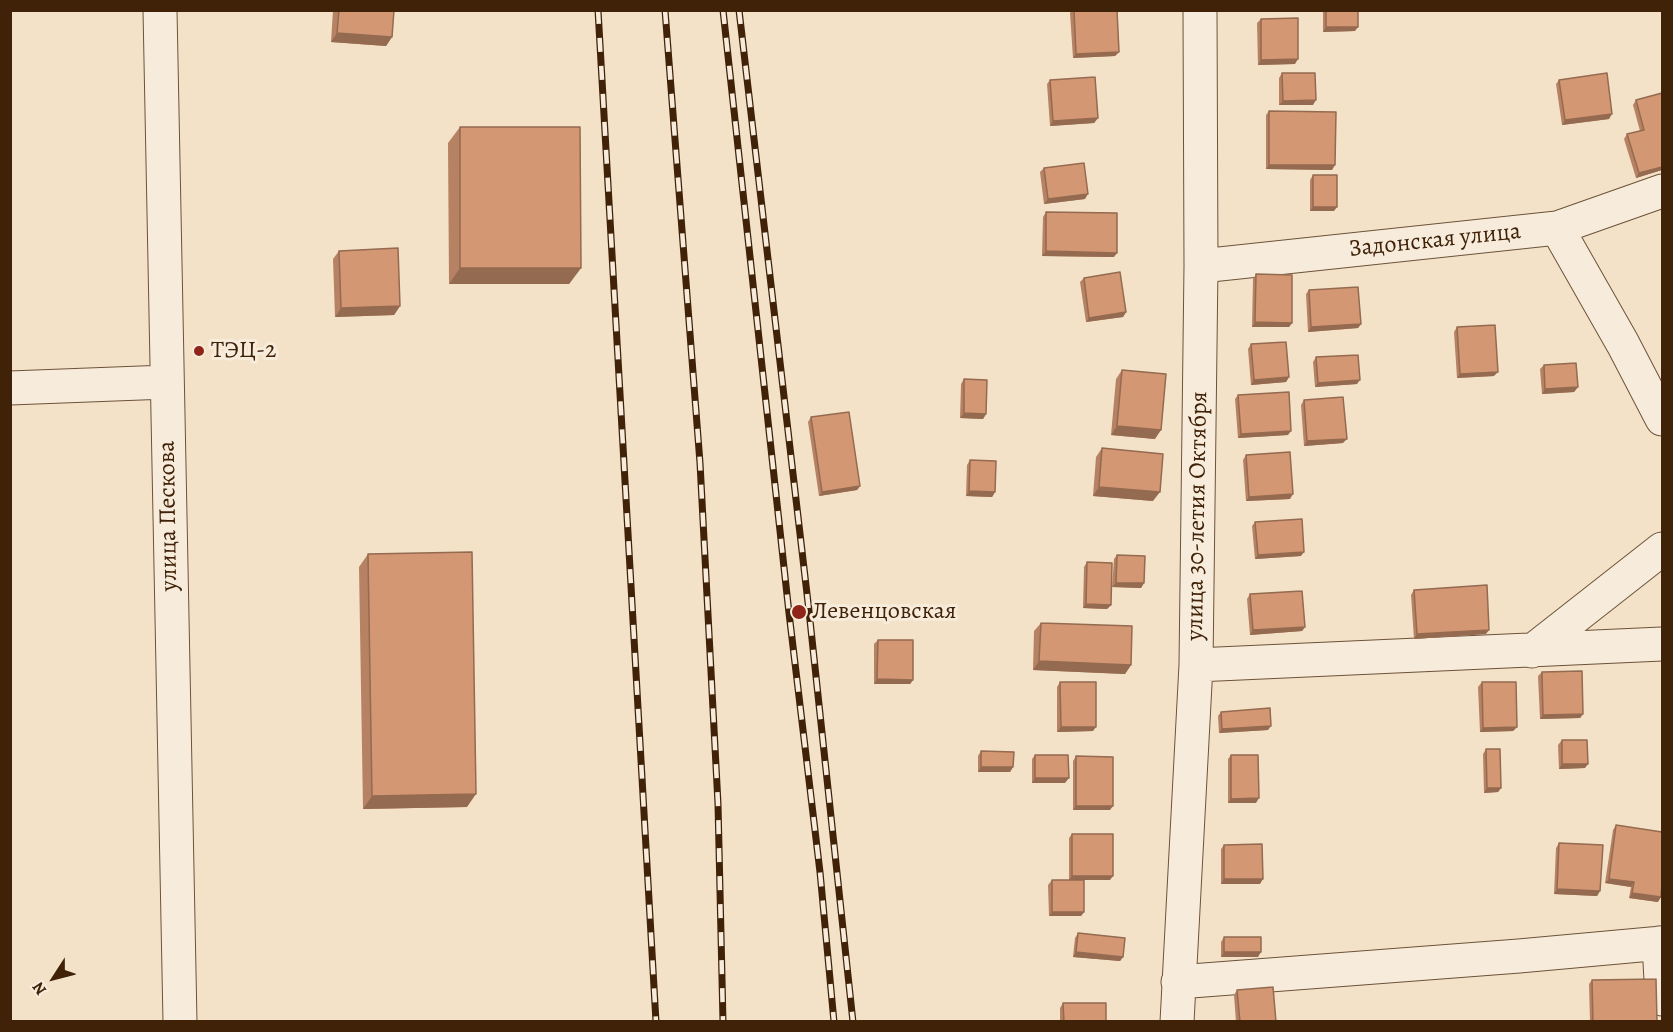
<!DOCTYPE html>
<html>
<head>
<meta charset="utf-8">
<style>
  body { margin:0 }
  #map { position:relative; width:1673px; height:1032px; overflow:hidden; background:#f3e2c8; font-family:Alegreya,serif }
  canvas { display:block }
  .frame { position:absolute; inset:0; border:12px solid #402208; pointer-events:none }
  .north { position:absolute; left:24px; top:948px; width:60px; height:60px; -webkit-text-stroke:4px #f7ecdb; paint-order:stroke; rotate:234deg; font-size:16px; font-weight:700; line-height:24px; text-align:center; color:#402208 }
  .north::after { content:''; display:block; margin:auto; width:21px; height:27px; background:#402208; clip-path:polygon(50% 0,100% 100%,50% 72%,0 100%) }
</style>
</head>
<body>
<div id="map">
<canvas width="1673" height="1032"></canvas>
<div class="frame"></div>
<div class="north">N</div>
</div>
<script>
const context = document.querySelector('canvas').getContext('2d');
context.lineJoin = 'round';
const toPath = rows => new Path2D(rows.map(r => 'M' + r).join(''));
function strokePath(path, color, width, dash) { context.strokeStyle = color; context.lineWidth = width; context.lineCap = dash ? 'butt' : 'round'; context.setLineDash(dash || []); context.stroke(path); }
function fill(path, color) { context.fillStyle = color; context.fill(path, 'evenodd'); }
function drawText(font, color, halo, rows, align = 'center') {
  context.font = font + ' Alegreya,serif'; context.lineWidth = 6; context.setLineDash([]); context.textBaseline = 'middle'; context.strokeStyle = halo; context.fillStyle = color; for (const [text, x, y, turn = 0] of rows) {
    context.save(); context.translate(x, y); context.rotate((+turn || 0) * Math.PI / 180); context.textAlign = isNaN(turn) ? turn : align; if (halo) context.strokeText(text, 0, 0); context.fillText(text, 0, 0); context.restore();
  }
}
const minor = toPath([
  [160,10,180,1022],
  [1557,228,1623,344,1662,419],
  [1201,266,1557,228,1662,191],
  [10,388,167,382],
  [1532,651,1662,549],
  [1196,665,1662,644],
  [1659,943,1662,999],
  [1178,982,1519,956,1662,943],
  [1177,1022,1196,665,1201,266,1200,10]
]);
const rail = toPath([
  [598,10,656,1022],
  [665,10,700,463,718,804,723,1022],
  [723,10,789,613,820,872,834,1022],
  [739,10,809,611,853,1022]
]);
const wall = toPath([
  [333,10,394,10,392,37,386,46,331,42],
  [1072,10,1117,10,1119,52,1115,56,1073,58,1070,13],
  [1323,10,1358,10,1355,31,1323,32],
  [1261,19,1295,64,1258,65,1257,23],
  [1282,73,1313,105,1279,105,1279,78],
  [1050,80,1098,118,1094,123,1050,126,1047,84],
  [1559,80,1609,119,1562,125,1556,84],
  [1662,93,1662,170,1636,178,1624,139,1627,134,1640,131,1633,105,1636,100],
  [1269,111,1332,170,1266,169,1266,115],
  [460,127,581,268,569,284,449,284,448,143],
  [1044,168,1085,199,1044,204,1040,172],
  [1313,175,1334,211,1310,211,1310,180],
  [1046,212,1114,257,1042,256,1043,217],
  [339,251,400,306,394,315,335,317,333,259],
  [1256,274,1292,323,1289,327,1252,327,1253,279],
  [1084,278,1126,312,1123,317,1086,322,1080,282],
  [1309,290,1361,324,1358,328,1308,332,1306,294],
  [1457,327,1494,376,1457,378,1454,332],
  [1251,344,1289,377,1286,382,1251,385,1248,349],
  [1316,357,1357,384,1315,387,1313,362],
  [1544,365,1578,387,1574,392,1542,394,1540,369],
  [1122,370,1155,439,1111,435,1116,379],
  [964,379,986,414,983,419,960,418,961,384],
  [1238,395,1288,435,1238,438,1235,399],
  [1304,400,1343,443,1304,446,1301,405],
  [811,417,860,486,857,490,819,496,808,422],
  [1102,448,1153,501,1093,496,1096,457],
  [1246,455,1290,499,1246,501,1243,460],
  [970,460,995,492,992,497,966,496,967,465],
  [1255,522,1301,556,1255,559,1252,526],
  [368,554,467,807,363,809,359,567],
  [1117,555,1144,583,1141,588,1112,587,1114,559],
  [1087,562,1111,605,1107,609,1083,608,1084,567],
  [1414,590,1486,634,1414,639,1411,595],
  [1250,594,1305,627,1302,631,1250,635,1247,599],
  [1041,623,1131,665,1125,674,1033,670,1034,631],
  [878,640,913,680,910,684,874,684,874,644],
  [1542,672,1583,714,1580,718,1540,719,1538,676],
  [1060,682,1093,731,1057,732,1057,687],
  [1482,682,1517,727,1513,731,1480,732,1478,687],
  [1221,712,1268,730,1219,733,1218,716],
  [1562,740,1585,768,1559,769,1558,745],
  [1486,749,1501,788,1498,792,1484,793,1483,754],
  [981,751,1013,767,1010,772,978,772,978,756],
  [1035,755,1065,783,1032,783,1032,759],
  [1231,755,1256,803,1228,803,1228,759],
  [1076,756,1110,810,1073,810,1073,761],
  [1616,825,1658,902,1629,898,1631,887,1605,883,1613,830],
  [1072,834,1110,880,1084,880,1084,912,1081,916,1049,916,1048,885,1052,880,1069,880,1069,838],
  [1559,843,1600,891,1597,896,1554,894,1556,848],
  [1224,845,1260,884,1221,884,1221,849],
  [1078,933,1123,957,1120,961,1073,957,1075,938],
  [1224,937,1258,957,1221,957,1221,942],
  [1592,980,1657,1022,1590,1022,1589,984],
  [1237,990,1276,1022,1236,1022,1234,995],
  [1063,1003,1106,1022,1060,1022,1060,1008]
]);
const shadedWall = toPath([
  [1326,27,1358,27,1355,31,1323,32],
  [337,33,392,37,386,46,331,42],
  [1119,52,1115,56,1073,58,1076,54],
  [1298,59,1295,64,1258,65,1261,60],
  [1316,100,1313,105,1279,105,1283,101],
  [1612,114,1609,119,1562,125,1565,120],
  [1098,118,1094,123,1050,126,1053,121],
  [1269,165,1335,165,1332,170,1266,169],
  [1662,167,1662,170,1636,178,1639,173],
  [1088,194,1085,199,1044,204,1048,199],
  [1313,207,1337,207,1334,211,1310,211],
  [1046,251,1117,253,1114,257,1042,256],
  [460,268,581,268,569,284,449,284],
  [400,306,394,315,335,317,341,308],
  [1126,312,1123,317,1086,322,1089,318],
  [1255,322,1292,323,1289,327,1252,327],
  [1361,324,1358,328,1308,332,1311,327],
  [1498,372,1494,376,1457,378,1460,374],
  [1289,377,1286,382,1251,385,1254,380],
  [1360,380,1357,384,1315,387,1318,383],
  [1578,387,1574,392,1542,394,1545,389],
  [964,413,986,414,983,419,960,418],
  [1117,426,1161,430,1155,439,1111,435],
  [1291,431,1288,435,1238,438,1241,434],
  [1347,439,1343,443,1304,446,1307,441],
  [860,486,857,490,819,496,822,492],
  [1099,487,1160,492,1153,501,1093,496],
  [969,491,995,492,992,497,966,496],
  [1293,494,1290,499,1246,501,1249,497],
  [1304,552,1301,556,1255,559,1258,555],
  [1116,583,1144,583,1141,588,1112,587],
  [1086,604,1111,605,1107,609,1083,608],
  [1305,627,1302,631,1250,635,1253,630],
  [1489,630,1486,634,1414,639,1417,634],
  [1039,661,1131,665,1125,674,1033,670],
  [877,679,913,680,910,684,874,684],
  [1583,714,1580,718,1540,719,1543,715],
  [1271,726,1268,730,1219,733,1222,729],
  [1061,727,1096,727,1093,731,1057,732],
  [1517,727,1513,731,1480,732,1483,728],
  [1562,764,1588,764,1585,768,1559,769],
  [981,767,1013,767,1010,772,978,772],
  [1035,778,1069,778,1065,783,1032,783],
  [1487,788,1501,788,1498,792,1484,793],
  [476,794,467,807,363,809,372,796],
  [1259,798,1256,803,1228,803,1231,799],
  [1076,806,1113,806,1110,810,1073,810],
  [1072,876,1113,876,1110,880,1069,880],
  [1224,879,1263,879,1260,884,1221,884],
  [1609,879,1634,882,1631,887,1605,883],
  [1557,889,1600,891,1597,896,1554,894],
  [1632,893,1661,897,1658,902,1629,898],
  [1052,912,1084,912,1081,916,1049,916],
  [1076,952,1123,957,1120,961,1073,957],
  [1224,952,1261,952,1258,957,1221,957]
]);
const building = toPath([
  [339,10,394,10,392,37,337,33,339,10],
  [1074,10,1117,10,1119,52,1076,54,1074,10],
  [1326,10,1358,10,1358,27,1326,27,1326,10],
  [1298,18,1298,59,1261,60,1261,19,1298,18],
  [1282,73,1315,73,1316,100,1283,101,1282,73],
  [1607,73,1612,114,1565,120,1559,80,1607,73],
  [1095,77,1098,118,1053,121,1050,80,1095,77],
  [1662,93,1662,167,1639,173,1627,134,1644,130,1636,100,1662,93],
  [1269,111,1336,112,1335,165,1269,165,1269,111],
  [460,127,580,127,581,268,460,268,460,127],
  [1084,163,1088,194,1048,199,1044,168,1084,163],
  [1313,175,1337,175,1337,207,1313,207,1313,175],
  [1046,212,1117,213,1117,253,1046,251,1046,212],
  [398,248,400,306,341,308,339,251,398,248],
  [1120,272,1126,312,1089,318,1084,278,1120,272],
  [1256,274,1292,275,1292,323,1255,322,1256,274],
  [1358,287,1361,324,1311,327,1309,290,1358,287],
  [1495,325,1498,372,1460,374,1457,327,1495,325],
  [1286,342,1289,377,1254,380,1251,344,1286,342],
  [1358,355,1360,380,1318,383,1316,357,1358,355],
  [1576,363,1578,387,1545,389,1544,365,1576,363],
  [1122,370,1166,374,1161,430,1117,426,1122,370],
  [964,379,987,380,986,414,964,413,964,379],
  [1289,392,1291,431,1241,434,1238,395,1289,392],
  [1343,397,1347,439,1307,441,1304,400,1343,397],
  [849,412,860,486,822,492,811,417,849,412],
  [1102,448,1163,454,1160,492,1099,487,1102,448],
  [1290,452,1293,494,1249,497,1246,455,1290,452],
  [970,460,996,461,995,492,969,491,970,460],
  [1302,519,1304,552,1258,555,1255,522,1302,519],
  [472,552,476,794,372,796,368,554,472,552],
  [1117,555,1145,556,1144,583,1116,583,1117,555],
  [1087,562,1112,563,1111,605,1086,604,1087,562],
  [1487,585,1489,630,1417,634,1414,590,1487,585],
  [1302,591,1305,627,1253,630,1250,594,1302,591],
  [1041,623,1132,626,1131,665,1039,661,1041,623],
  [878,640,913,640,913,680,877,679,878,640],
  [1582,671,1583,714,1543,715,1542,672,1582,671],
  [1060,682,1096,682,1096,727,1061,727,1060,682],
  [1482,682,1516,682,1517,727,1483,728,1482,682],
  [1270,708,1271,726,1222,729,1221,712,1270,708],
  [1562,740,1587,740,1588,764,1562,764,1562,740],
  [1486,749,1500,749,1501,788,1487,788,1486,749],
  [981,751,1014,752,1013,767,981,767,981,751],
  [1035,755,1068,755,1069,778,1035,778,1035,755],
  [1231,755,1258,755,1259,798,1231,799,1231,755],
  [1076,756,1113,757,1113,806,1076,806,1076,756],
  [1616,825,1662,832,1662,884,1661,897,1632,893,1634,882,1609,879,1616,825],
  [1072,834,1113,834,1113,876,1072,876,1072,834],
  [1559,843,1603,845,1600,891,1557,889,1559,843],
  [1262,844,1263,879,1224,879,1224,845,1262,844],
  [1052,880,1084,880,1084,912,1052,912,1052,880],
  [1078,933,1125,938,1123,957,1076,952,1078,933],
  [1224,937,1261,937,1261,952,1224,952,1224,937],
  [1656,979,1657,1022,1593,1022,1592,980,1656,979],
  [1273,987,1276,1022,1240,1022,1237,990,1273,987],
  [1063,1003,1106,1003,1106,1022,1064,1022,1063,1003]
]);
const markers = [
  [199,351,6,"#8f2418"],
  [799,612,8,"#8f2418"]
];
const streetNames = [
  ["Задонская улица",1435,241,-6],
  ["улица Пескова",169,516,-91],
  ["улица 30-летия Октября",1198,516,-89]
];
const poiNames = [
  ["ТЭЦ-2",211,351],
  ["Левенцовская",812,612]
];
strokePath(minor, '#6d5238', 35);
strokePath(minor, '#f7ecdb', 33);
strokePath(rail, '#402208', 7);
strokePath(rail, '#f7ecdb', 4.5, [14]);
fill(wall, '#b68263');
fill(shadedWall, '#946a50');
fill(building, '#d49773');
strokePath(building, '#946a50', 1.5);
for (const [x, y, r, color] of markers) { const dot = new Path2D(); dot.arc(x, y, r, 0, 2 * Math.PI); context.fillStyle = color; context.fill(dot); strokePath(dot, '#f7ecdb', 2); }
drawText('24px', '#402208', '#f7ecdb', streetNames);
drawText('24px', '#402208', '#f7ecdb', poiNames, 'left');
</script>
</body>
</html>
